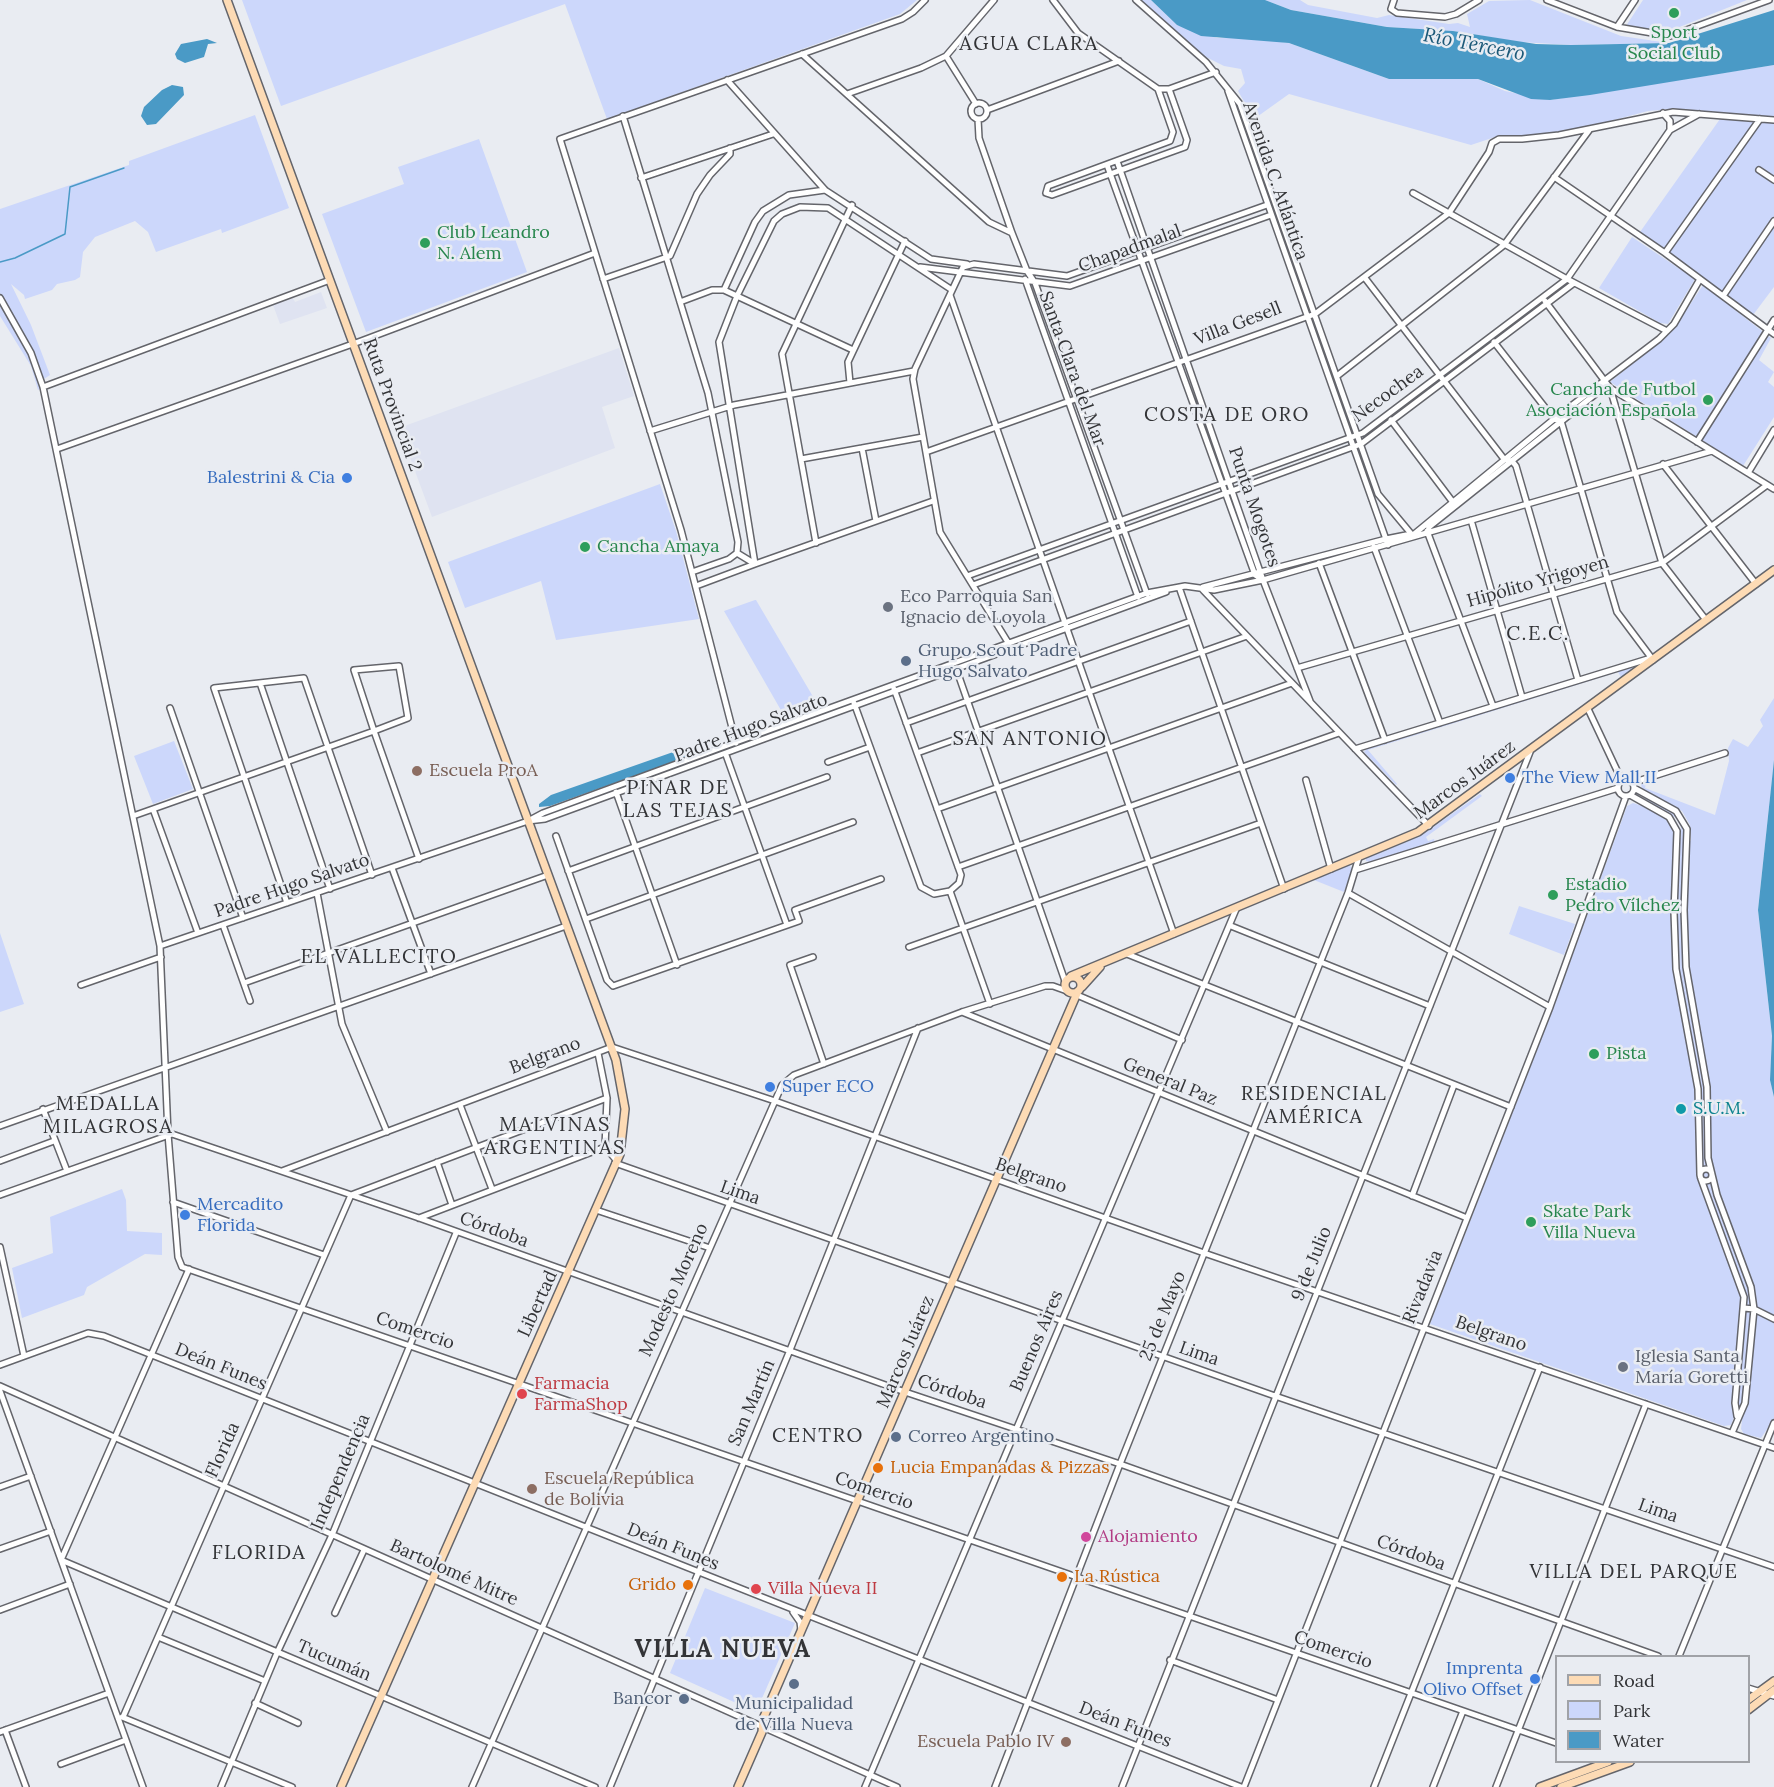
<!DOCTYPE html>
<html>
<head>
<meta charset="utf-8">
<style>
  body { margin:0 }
  #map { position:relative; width:1774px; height:1787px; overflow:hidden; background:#e9ecf2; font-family:Lora,serif }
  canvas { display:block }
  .legend { position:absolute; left:1555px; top:1655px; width:195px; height:108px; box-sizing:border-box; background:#e9ecf2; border:2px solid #a0a2a7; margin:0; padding:8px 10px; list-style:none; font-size:18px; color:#333437 }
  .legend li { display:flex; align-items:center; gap:12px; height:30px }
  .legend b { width:30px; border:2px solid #a0a2a7 }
</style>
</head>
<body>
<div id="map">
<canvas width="1774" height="1787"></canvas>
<ul class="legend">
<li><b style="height:8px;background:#fddbb5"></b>Road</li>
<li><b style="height:16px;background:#ccd7fb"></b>Park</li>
<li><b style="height:16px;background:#4a9ac6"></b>Water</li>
</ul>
</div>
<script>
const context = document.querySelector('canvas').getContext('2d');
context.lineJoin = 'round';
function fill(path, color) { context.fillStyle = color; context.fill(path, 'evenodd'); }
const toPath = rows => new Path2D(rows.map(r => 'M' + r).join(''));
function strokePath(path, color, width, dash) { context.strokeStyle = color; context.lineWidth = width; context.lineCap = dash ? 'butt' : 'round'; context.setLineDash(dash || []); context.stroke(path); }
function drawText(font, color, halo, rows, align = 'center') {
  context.font = font + ' Lora,serif'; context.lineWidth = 5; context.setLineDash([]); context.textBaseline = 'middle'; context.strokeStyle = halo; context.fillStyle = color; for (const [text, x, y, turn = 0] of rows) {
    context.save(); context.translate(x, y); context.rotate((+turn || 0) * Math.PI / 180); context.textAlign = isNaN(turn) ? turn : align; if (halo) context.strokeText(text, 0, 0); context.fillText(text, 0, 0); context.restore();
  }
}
const built = toPath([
  [321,292,327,308,280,324,273,305,293,298,295,302],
  [619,348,634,396,602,407,615,448,432,517,399,428]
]);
const green = toPath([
  [242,0,917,0,900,14,607,119,565,4,281,106],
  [1139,0,1151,0,1177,25,1217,38,1254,38,1289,43,1389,79,1478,79,1505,91,1550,100,1774,65,1774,118,1672,109,1648,111,1584,128,1522,138,1498,136,1471,145,1289,94,1254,119,1238,91,1245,83,1241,69,1224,66,1200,54],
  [1265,0,1300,0,1308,5,1377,18,1389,15,1449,24,1458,23,1470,27,1467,14,1489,1,1530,0,1621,36,1669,43,1571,45,1519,42,1453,31,1387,27,1291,10],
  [1643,0,1747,0,1667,32,1626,26],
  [255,115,289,208,222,233,221,229,156,252,148,232,135,221,95,237,83,252,80,277,75,280,57,284,52,290,25,299,24,295,11,284,31,325,50,375,44,379,29,343,0,293,0,209,129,165,129,161],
  [1720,119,1774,123,1774,287,1753,315,1640,232],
  [479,139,527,272,366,332,322,214,404,184,398,167],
  [1632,237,1695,279,1668,324,1660,323,1599,288],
  [1703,285,1771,338,1759,360,1774,372,1768,382,1774,387,1774,417,1743,466,1610,382,1673,330],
  [0,303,29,354,41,388,38,390,31,366,0,316],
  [660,484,676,531,699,619,556,640,541,581,465,608,448,562],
  [755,600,756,600,815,700,782,712,724,611],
  [1640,665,1622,679,1618,672,1368,750,1397,784,1396,785,1364,752,1367,748],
  [1774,698,1774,760,1758,910,1772,1036,1770,1080,1774,1097,1774,1419,1761,1438,1744,1434,1741,1429,1742,1420,1734,1417,1731,1425,1724,1426,1430,1324,1553,1009,1627,806,1633,803,1642,806,1667,819,1675,830,1675,836,1681,838,1681,827,1676,818,1645,800,1646,798,1675,814,1682,824,1684,839,1691,841,1690,825,1682,811,1642,789,1641,784,1647,780,1645,788,1715,815,1729,761,1728,748,1733,739,1748,747,1763,726,1760,720],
  [174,741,193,789,153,804,134,756],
  [1480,794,1482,796,1426,837,1428,841,1434,839,1435,842,1370,862,1366,861,1366,858,1419,837],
  [1349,865,1353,869,1344,892,1314,880],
  [1519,906,1575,924,1564,955,1509,934],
  [0,933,24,1004,0,1012],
  [122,1189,126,1200,127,1231,162,1233,162,1255,145,1254,87,1287,84,1295,22,1318,12,1268,53,1253,50,1217],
  [705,1588,795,1623,756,1712,670,1673]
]);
const water = toPath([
  [1151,0,1265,0,1291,10,1387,27,1453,31,1536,44,1571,45,1669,43,1774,10,1774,65,1590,95,1550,100,1531,99,1478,79,1389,79,1289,43,1201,36,1177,25],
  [207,39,217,43,208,44,204,57,185,63,177,59,175,54,181,44],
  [172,85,183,87,184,95,156,124,147,125,141,116,144,107,162,90],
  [694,749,693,755,550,806,539,807,539,804,551,795,676,751,686,752],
  [1774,760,1774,1097,1770,1080,1772,1036,1758,910]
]);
const stream = toPath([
  [0,262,15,258,65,234,70,187,124,168]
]);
const minor = toPath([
  [1053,0,1078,33,1158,89],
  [1136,0,1206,62,1240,104,1378,494,1413,536],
  [1394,0,1391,9,1397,13,1445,17,1456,14,1479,0],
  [1547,0,1617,27,1670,36,1769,0],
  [1617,27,1635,0],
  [802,54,989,222,1012,233],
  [946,56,976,104],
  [727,80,825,190,931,259,967,264],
  [1158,89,1173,132,1170,141,1048,186,1046,193,1052,195,1185,147,1187,140,1169,89],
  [1158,89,1169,89,1216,72],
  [1228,91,1388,545],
  [847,94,921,68,946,56,994,0],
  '971 111a8 8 0 1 1 16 0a8 8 0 1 1-16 0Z',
  [987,110,1119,61],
  [1663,113,1670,121,1670,130],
  [623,116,708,393,738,542,737,553],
  [978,119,979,138,1012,233,1027,271,1035,283,1147,594],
  [1117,161,1263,580,1310,701],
  [1107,165,1255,575,1263,580],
  [1759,170,1774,180],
  [1554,177,1665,253,1774,334],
  [641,178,773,134],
  [1413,193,1567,279,1667,331],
  [1665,253,1760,119],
  [920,267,1070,286,1271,215],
  [1365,278,1504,459,1512,461,1516,466,1578,680],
  [603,279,670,256,697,194,710,175,730,154,730,148],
  [1025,279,1138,597],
  [724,290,755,222,763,211,789,195,825,190],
  [950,295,1174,934],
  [1723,296,1774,221],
  [0,298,31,353,43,387,160,946,168,1134,178,1257,182,1267,1556,1743],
  [1545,301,1610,388,1774,489],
  [680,302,712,290,724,290,853,350],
  [1494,342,1554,419,1561,421,1617,612,1653,660],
  [1337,376,1504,245,1590,129],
  [850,383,848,362,905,241],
  [43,387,330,280],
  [1610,388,1662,563,1706,620],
  [1391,420,1452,501],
  [650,431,734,405,914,371],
  [1697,442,1774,320],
  [862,448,876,521],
  [57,449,361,341,595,253],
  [926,452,1315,314,1449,213,1489,152,1492,143,1499,139,1522,139,1559,135,1673,112,1774,120],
  [801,459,923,437],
  [1663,464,1756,584],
  [1748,473,1774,430],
  [1471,520,1522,697],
  [1427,531,1493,706],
  [1428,532,1429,527,1603,388,1605,381],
  [1413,535,1554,419,1659,339,1674,324,1700,279],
  [816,543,782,354,852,205],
  [1374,547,1440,723],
  [1319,563,1385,740],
  [692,572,729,559,737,553,755,564,933,501],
  [967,576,1363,433,1567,279,1670,130,1699,114],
  [973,585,1361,444,1574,283],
  [696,586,755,564,719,342,737,296,774,221,782,214,800,207,828,208,952,290],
  [1179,587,1284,889],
  [1203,587,1386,539,1406,535,1413,536],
  [1202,589,1429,826],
  [1009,644,940,532,913,379,915,369,963,267,974,264,1067,276,1267,205],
  [956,668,1065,981],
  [1297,668,1662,563,1767,485],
  [260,683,330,889],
  [854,703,921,887,934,894,950,891,959,883,961,875,894,689],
  [170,708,243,918],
  [1588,709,1622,781],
  [906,723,1191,621],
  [736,743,681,530,560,139,902,19,913,12,925,0],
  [1355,749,1651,658],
  [917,753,1247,636],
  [726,755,787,925],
  [828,762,870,747],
  [1306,780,1331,869],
  '1618 788a8 8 0 1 1 16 0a8 8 0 1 1-16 0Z',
  [1632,783,1725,753],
  [1634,788,1676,811,1687,829,1684,910,1686,967,1707,1087,1708,1158,1717,1195,1751,1287,1754,1309,1745,1403,1732,1433],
  [616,792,677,965],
  [1630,795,1669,817,1677,831,1674,912,1676,969,1698,1089,1700,1175],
  [153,809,198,933],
  [937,809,1292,683],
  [133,816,374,731,408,718,399,666,354,670,374,731,419,859],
  [528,821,543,813,736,742,1147,593,1185,586,1214,590,1263,580,1712,451],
  [556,836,607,980,613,986,799,921,795,910,881,879],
  [958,867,1339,733],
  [392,868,431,974],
  [1355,870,1618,788],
  [568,871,827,777],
  [950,891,990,1004],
  [317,893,342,1024,387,1132],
  [1348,893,1550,1007],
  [287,903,214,688,304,678,372,875],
  [586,919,853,822],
  [223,925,250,1001],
  [1231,926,1430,1006],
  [160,946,528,821,545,819,1166,592],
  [909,947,1261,823],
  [1127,954,1511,1107],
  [813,957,790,965,824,1064],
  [244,983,548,875],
  [81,985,161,957],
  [1077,995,1182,1040],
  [962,1012,1467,1218],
  [598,1053,607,1098,605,1147],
  [460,1105,492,1189],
  [43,1109,67,1171],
  [0,1126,566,926],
  [605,1147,617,1161],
  [0,1161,54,1141],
  [437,1162,452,1205],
  [615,1163,1275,1396,1774,1567],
  '1700 1175a6 6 0 1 1 12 0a6 6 0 1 1-12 0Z',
  [282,1171,612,1047,775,1101,1204,1253,1774,1448],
  [1701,1179,1744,1297,1735,1403,1737,1416],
  [0,1195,172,1134,419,1218,905,1392,1120,1464,1658,1656],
  [1412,1196,1454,1085],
  [173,1202,324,1255],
  [596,1210,710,1248],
  [419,1218,605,1147],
  [0,1247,24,1356],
  [189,1269,61,1560,595,1787],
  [1744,1308,1754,1309,1774,1319],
  [0,1365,88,1333,104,1336,1241,1787],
  [0,1386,897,1787],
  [0,1391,143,1787],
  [0,1487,31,1476],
  [0,1549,51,1531],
  [0,1610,70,1584],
  [793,1612,800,1622,801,1630],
  [335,1613,364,1550],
  [158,1637,265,1681],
  [1679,1656,1774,1423],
  [1170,1660,1278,1700],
  [1748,1688,1774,1696],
  [255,1703,298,1723],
  [122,1717,292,1787],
  [123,1717,351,1195,607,1098],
  [5,1730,26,1787],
  [0,1732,109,1693],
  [61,1764,126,1740],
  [221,1787,277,1653,332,1535,456,1233],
  [472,1787,782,1085,794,1075,962,1012,1045,986,1053,986,1067,991],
  [610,1787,790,1350,918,1028],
  [865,1787,1237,907],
  [995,1787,1120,1464,1348,893,1359,857],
  [1122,1787,1530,752],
  [1244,1787,1550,1007,1626,796],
  [1374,1787,1540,1367],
  [1433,1787,1463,1711],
  [1496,1787,1646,1404]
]);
const secondary = toPath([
  [227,0,616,1060,625,1109,620,1154,341,1787],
  [1071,976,1418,832,1774,570],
  '1065 985a8 8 0 1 1 16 0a8 8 0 1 1-16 0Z',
  [1082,987,1100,967],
  [1748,1700,1774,1681],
  [1748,1710,1774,1690],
  [738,1787,762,1732,763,1719,1078,991],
  [1540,1787,1608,1762],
  [1561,1787,1630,1762]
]);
const markers = [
  [1674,13,6,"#2e9e5b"],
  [425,243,6,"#2e9e5b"],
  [1708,400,6,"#2e9e5b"],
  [347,478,6,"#3f7fe0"],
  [585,547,6,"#2e9e5b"],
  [888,607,6,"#6b7280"],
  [906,661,6,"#5c6f8a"],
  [417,771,6,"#8d6e63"],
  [1510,778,6,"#3f7fe0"],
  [1553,895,6,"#2e9e5b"],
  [1594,1054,6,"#2e9e5b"],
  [770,1087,6,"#3f7fe0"],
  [1681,1109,6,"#0f9aa8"],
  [185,1215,6,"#3f7fe0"],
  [1531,1222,6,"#2e9e5b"],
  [1623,1367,6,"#6b7280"],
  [522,1394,6,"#e0444e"],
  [896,1437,6,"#5c6f8a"],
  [878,1468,6,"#e8710a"],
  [532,1489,6,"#8d6e63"],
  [1086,1537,6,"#d1479c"],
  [1062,1577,6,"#e8710a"],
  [688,1585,6,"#e8710a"],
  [756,1589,6,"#e0444e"],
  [1535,1679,6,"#3f7fe0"],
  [794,1684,6,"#5c6f8a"],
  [684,1699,6,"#5c6f8a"],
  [1066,1742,6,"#8d6e63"]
];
const leisureNames = [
  ["Sport",1674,33,"center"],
  ["Social Club",1674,54,"center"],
  ["Club Leandro",437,233],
  ["N. Alem",437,254],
  ["Cancha de Futbol",1696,390,"right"],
  ["Asociación Española",1696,411,"right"],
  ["Cancha Amaya",597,547],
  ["Estadio",1565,885],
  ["Pedro Vílchez",1565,906],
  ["Pista",1606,1054],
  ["Skate Park",1543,1212],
  ["Villa Nueva",1543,1233]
];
const streetNames = [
  ["Avenida C. Atlántica",1275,181,71],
  ["Chapadmalal",1130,249,-20],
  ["Villa Gesell",1238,324,-21],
  ["Santa Clara del Mar",1072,369,70],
  ["Necochea",1388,394,-36],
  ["Ruta Provincial 2",392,405,70],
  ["Punta Mogotes",1254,507,71],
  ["Hipólito Yrigoyen",1538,582,-16],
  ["Padre Hugo Salvato",751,728,-21],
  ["Marcos Juárez",1465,780,-36],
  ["Padre Hugo Salvato",292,886,-19],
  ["Belgrano",545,1056,-21],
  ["General Paz",1170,1082,22],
  ["Belgrano",1031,1176,19],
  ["Lima",740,1193,19],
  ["Córdoba",494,1230,20],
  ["9 de Julio",1312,1264,-68],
  ["Rivadavia",1423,1287,-68],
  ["Modesto Moreno",674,1290,-66],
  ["Libertad",538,1304,-66],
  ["25 de Mayo",1163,1316,-68],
  ["Comercio",415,1331,19],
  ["Belgrano",1491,1334,19],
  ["Buenos Aires",1037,1341,-67],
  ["Marcos Juárez",906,1352,-67],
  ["Lima",1199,1354,19],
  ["Deán Funes",221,1367,22],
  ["Córdoba",952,1392,19],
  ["San Martín",752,1403,-67],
  ["Florida",223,1450,-66],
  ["Independencia",341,1472,-67],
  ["Comercio",874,1491,19],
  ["Lima",1658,1511,19],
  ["Deán Funes",673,1547,22],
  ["Córdoba",1411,1553,20],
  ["Bartolomé Mitre",454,1573,24],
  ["Comercio",1333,1650,19],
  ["Tucumán",334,1661,23],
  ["Deán Funes",1125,1725,21]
];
const shopNames = [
  ["Balestrini & Cia",335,478,"right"],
  ["The View Mall II",1522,778],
  ["Super ECO",782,1087],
  ["Mercadito",197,1205],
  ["Florida",197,1226],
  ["Imprenta",1523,1669,"right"],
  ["Olivo Offset",1523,1690,"right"]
];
const worshipNames = [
  ["Eco Parroquia San",900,597],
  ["Ignacio de Loyola",900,618],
  ["Iglesia Santa",1635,1357],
  ["María Goretti",1635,1378]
];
const serviceNames = [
  ["Grupo Scout Padre",918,651],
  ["Hugo Salvato",918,672],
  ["Correo Argentino",908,1437],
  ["Bancor",672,1699,"right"],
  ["Municipalidad",794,1704,"center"],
  ["de Villa Nueva",794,1725,"center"]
];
const educationNames = [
  ["Escuela ProA",429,771],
  ["Escuela República",544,1479],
  ["de Bolivia",544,1500],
  ["Escuela Pablo IV",1054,1742,"right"]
];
const cultureNames = [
  ["S.U.M.",1693,1109]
];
const healthNames = [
  ["Farmacia",534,1384],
  ["FarmaShop",534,1405],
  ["Villa Nueva II",768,1589]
];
const foodNames = [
  ["Lucia Empanadas & Pizzas",890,1468],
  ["La Rústica",1074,1577],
  ["Grido",676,1585,"right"]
];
const hotelNames = [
  ["Alojamiento",1098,1537]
];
const neighbourhoodNames = [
  ["AGUA CLARA",1029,44],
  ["COSTA DE ORO",1227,415],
  ["C.E.C.",1538,634],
  ["SAN ANTONIO",1030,739],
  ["PINAR DE",678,788],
  ["LAS TEJAS",678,811],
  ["EL VALLECITO",379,957],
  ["RESIDENCIAL",1314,1094],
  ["AMÉRICA",1314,1117],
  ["MEDALLA",108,1104],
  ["MILAGROSA",108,1127],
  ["MALVINAS",555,1125],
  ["ARGENTINAS",555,1148],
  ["CENTRO",818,1436],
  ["FLORIDA",259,1553],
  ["VILLA DEL PARQUE",1634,1572]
];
const waterNames = [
  ["Río Tercero",1474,45,11]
];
const districtNames = [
  ["VILLA NUEVA",723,1650]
];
fill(built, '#dfe3f1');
fill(green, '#ccd7fb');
fill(water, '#4a9ac6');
strokePath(stream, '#4a9ac6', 1.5);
strokePath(minor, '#64656b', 8);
strokePath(secondary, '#64656b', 10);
strokePath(minor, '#fff', 5);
strokePath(secondary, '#fddbb5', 7);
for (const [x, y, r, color] of markers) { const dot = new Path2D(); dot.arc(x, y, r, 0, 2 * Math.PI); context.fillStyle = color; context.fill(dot); strokePath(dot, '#e9ecf2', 2); }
drawText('18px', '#27864d', '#e9ecf2', leisureNames, 'left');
drawText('18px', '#333437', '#e9ecf2', streetNames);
drawText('18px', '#366cbe', '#e9ecf2', shopNames, 'left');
drawText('18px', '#5b616d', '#e9ecf2', worshipNames, 'left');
drawText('18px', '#4e5e75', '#e9ecf2', serviceNames, 'left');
drawText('18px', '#785e54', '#e9ecf2', educationNames, 'left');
drawText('18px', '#0d838f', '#e9ecf2', cultureNames, 'left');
drawText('18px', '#be3a42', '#e9ecf2', healthNames, 'left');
drawText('18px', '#c56008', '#e9ecf2', foodNames, 'left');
drawText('18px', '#b23c85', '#e9ecf2', hotelNames, 'left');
context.letterSpacing = '1.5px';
drawText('20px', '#333437', '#e9ecf2', neighbourhoodNames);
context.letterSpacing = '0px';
drawText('italic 20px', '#1c5978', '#e9ecf2', waterNames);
context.letterSpacing = '1.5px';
drawText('bold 24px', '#333437', '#e9ecf2', districtNames);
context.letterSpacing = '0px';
</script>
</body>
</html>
